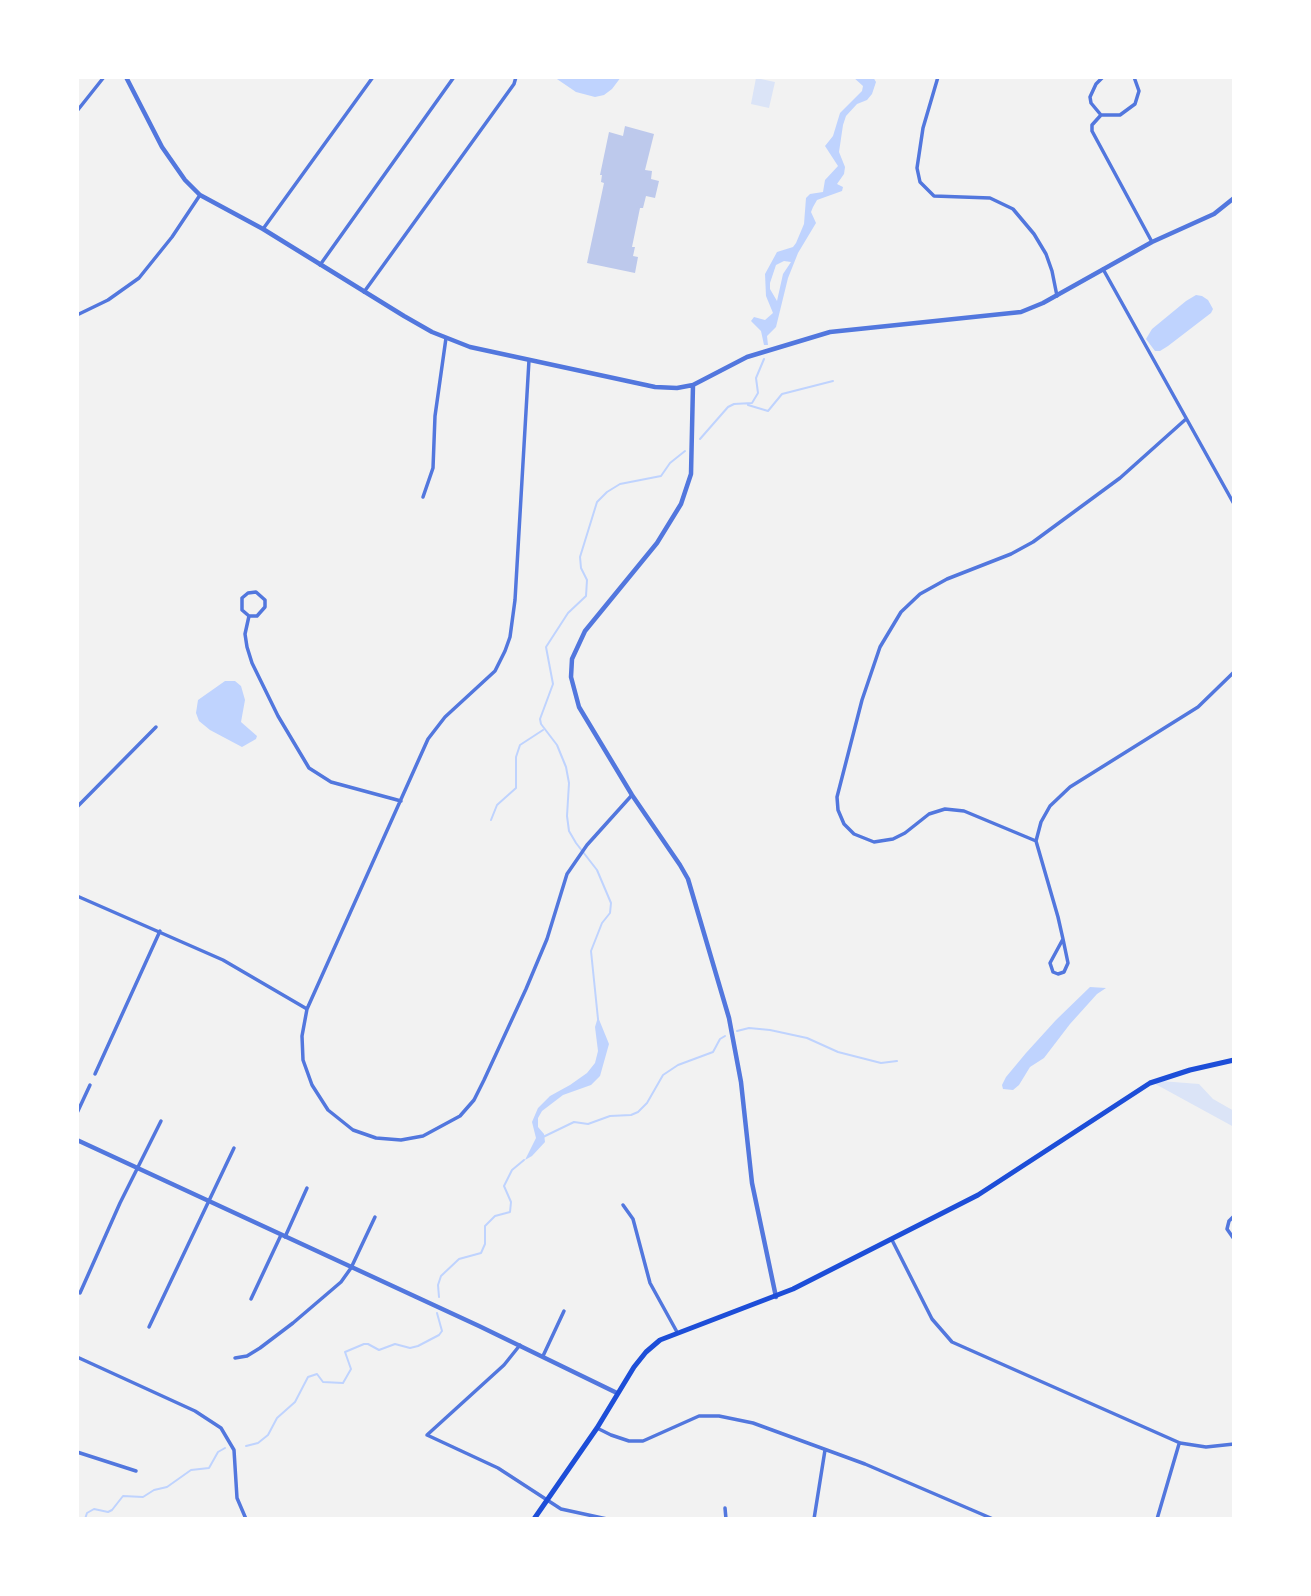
<!DOCTYPE html>
<html>
<head>
<meta charset="utf-8">
<style>
  body { margin:0 }
  #map { position:relative; width:1311px; height:1596px; overflow:hidden; background:#f2f2f2; font-family:"PT Sans Narrow",sans-serif }
  canvas { display:block }
  .frame { position:absolute; inset:0; border:79px solid #fff; pointer-events:none }
</style>
</head>
<body>
<div id="map">
<canvas width="1311" height="1596"></canvas>
<div class="frame"></div>
</div>
<script>
const context = document.querySelector('canvas').getContext('2d');
context.lineJoin = 'round';
function fill(path, color) { context.fillStyle = color; context.fill(path, 'evenodd'); }
const toPath = rows => new Path2D(rows.map(r => 'M' + r).join(''));
function strokePath(path, color, width, dash) { context.strokeStyle = color; context.lineWidth = width; context.lineCap = dash ? 'butt' : 'round'; context.setLineDash(dash || []); context.stroke(path); }
const green = toPath([
  [756,78,775,82,769,108,751,104],
  [1148,1080,1199,1084,1213,1099,1234,1111,1234,1127]
]);
const water = toPath([
  [554,77,621,77,612,89,604,95,595,97,576,92],
  [853,77,873,77,876,82,872,94,867,100,857,104,846,116,843,125,839,152,845,167,844,174,837,184,843,187,842,191,817,200,813,207,811,212,816,223,798,253,788,278,776,327,767,336,768,345,764,345,761,331,751,321,754,317,765,320,773,313,766,296,765,274,777,252,793,247,796,243,804,224,806,198,810,194,823,192,825,180,838,166,825,146,833,136,840,113,862,91,863,86],
  [784,261,791,262,783,274,777,301,770,289,770,283,776,265],
  [1196,295,1202,296,1208,300,1213,309,1211,313,1168,346,1160,351,1155,351,1146,339,1152,329,1186,301],
  [225,681,235,681,241,686,245,700,241,722,257,736,256,739,242,747,210,730,199,721,196,713,198,700],
  [1090,987,1106,988,1097,994,1070,1024,1044,1058,1030,1067,1019,1085,1013,1090,1003,1089,1002,1085,1006,1077,1026,1053,1056,1020],
  [598,1017,609,1044,600,1076,591,1085,563,1095,542,1111,538,1118,538,1127,544,1134,545,1142,532,1156,525,1160,536,1138,532,1122,538,1108,550,1096,570,1085,587,1073,595,1063,598,1051,595,1027]
]);
const stream = toPath([
  [748,405,768,411,782,394,833,381],
  [700,439,728,407,734,404,752,403,758,393,756,378,764,359],
  [491,820,497,805,516,788,516,757,520,745,543,730],
  [598,1019,591,951,602,923,610,913,611,903,597,870,576,843,569,831,567,816,569,783,566,767,557,745,541,724,540,719,553,684,546,647,568,613,586,596,587,580,581,568,580,557,597,502,607,492,620,484,661,476,670,463,685,451],
  [737,1031,749,1028,770,1030,807,1038,838,1052,881,1063,897,1061],
  [543,1137,574,1122,588,1124,610,1116,631,1115,638,1112,647,1103,663,1075,678,1065,713,1052,720,1039,725,1036],
  [439,1297,438,1285,441,1276,459,1259,481,1253,485,1244,485,1226,495,1216,510,1212,511,1202,504,1186,512,1170,524,1160],
  [246,1446,258,1443,268,1435,277,1418,295,1402,308,1377,317,1374,323,1382,343,1383,351,1369,345,1352,364,1344,368,1344,379,1350,395,1344,410,1348,418,1346,439,1335,442,1331,437,1313],
  [85,1519,87,1513,94,1509,108,1512,112,1510,123,1496,143,1497,154,1490,167,1487,191,1470,209,1468,218,1452,225,1448]
]);
const building = toPath([
  [625,126,654,134,645,170,652,171,651,179,659,181,655,198,646,196,643,208,640,208,632,247,635,247,633,256,638,257,635,273,587,263,604,183,601,182,602,175,600,175,609,132,623,136]
]);
const minor = toPath([
  [938,77,923,128,917,168,920,182,934,196,990,198,1013,209,1034,234,1046,254,1052,271,1057,296],
  [1134,77,1139,91,1135,104,1120,115,1101,115,1092,125,1092,131,1152,242],
  [77,111,104,77],
  [1101,115,1091,103,1090,97,1096,84,1103,77],
  [263,229,373,77],
  [320,265,454,77],
  [1103,269,1234,504],
  [364,292,514,84,516,77],
  [77,315,108,300,139,278,172,237,200,195],
  [529,360,515,600,510,637,505,651,495,671,445,717,428,739,307,1009,302,1036,303,1060,312,1085,328,1110,353,1130,376,1138,401,1140,423,1136,460,1116,474,1100,484,1080,526,989,547,939,567,874,587,845,632,795],
  [423,497,433,468,435,416,446,338],
  [249,616,242,610,242,598,248,593,256,592,265,600,265,607,257,616,249,616,245,634,247,647,252,663,278,716,309,768,331,782,401,801],
  [77,807,156,727],
  [1036,841,964,811,945,809,929,814,905,833,893,839,874,842,854,834,844,824,838,810,837,797,862,700,880,647,901,612,920,594,947,579,1011,554,1033,542,1120,478,1186,419],
  [77,896,223,960,307,1009],
  [1063,939,1050,963,1053,972,1058,974,1064,972,1068,963,1063,939,1058,917,1036,841,1041,822,1050,806,1070,787,1198,707,1234,672],
  [95,1074,160,931],
  [77,1113,90,1085],
  [623,1205,633,1219,650,1283,677,1332],
  [1234,1216,1229,1221,1227,1229,1234,1239],
  [285,1237,307,1188],
  [892,1240,932,1319,952,1342,1180,1443,1206,1447,1234,1444],
  [80,1293,120,1203,161,1121],
  [251,1299,281,1235],
  [149,1327,234,1148],
  [520,1345,504,1365,427,1435,498,1468,561,1509,607,1519],
  [543,1356,564,1311],
  [77,1357,195,1411,221,1428,234,1450,237,1498,246,1519],
  [235,1358,247,1356,260,1348,293,1323,341,1282,351,1268,375,1217],
  [597,1428,611,1435,629,1441,643,1441,699,1416,719,1416,753,1423,865,1464,993,1519],
  [77,1452,136,1471],
  [725,1508,726,1519],
  [814,1519,825,1450],
  [1157,1519,1179,1444]
]);
const tertiary = toPath([
  [126,77,162,147,185,180,200,195,263,229,404,316,432,332,470,347,655,387,677,388,693,385,747,357,830,332,1021,312,1043,303,1152,242,1214,214,1234,198],
  [693,385,691,474,681,504,657,543,585,631,572,659,571,677,579,707,632,795,680,865,688,879,729,1018,741,1082,752,1183,776,1297],
  [77,1140,479,1326,617,1393]
]);
const secondary = toPath([
  [534,1519,597,1428,634,1367,646,1352,660,1340,793,1289,978,1195,1150,1083,1190,1070,1234,1060]
]);
fill(green, '#dbe4f7');
fill(water, '#bfd3fe');
strokePath(stream, '#bfd3fe', 2);
fill(building, '#bdc9ec');
strokePath(minor, '#5277de', 3.5);
strokePath(tertiary, '#5277de', 4.5);
strokePath(secondary, '#1d4ed8', 5);
</script>
</body>
</html>
